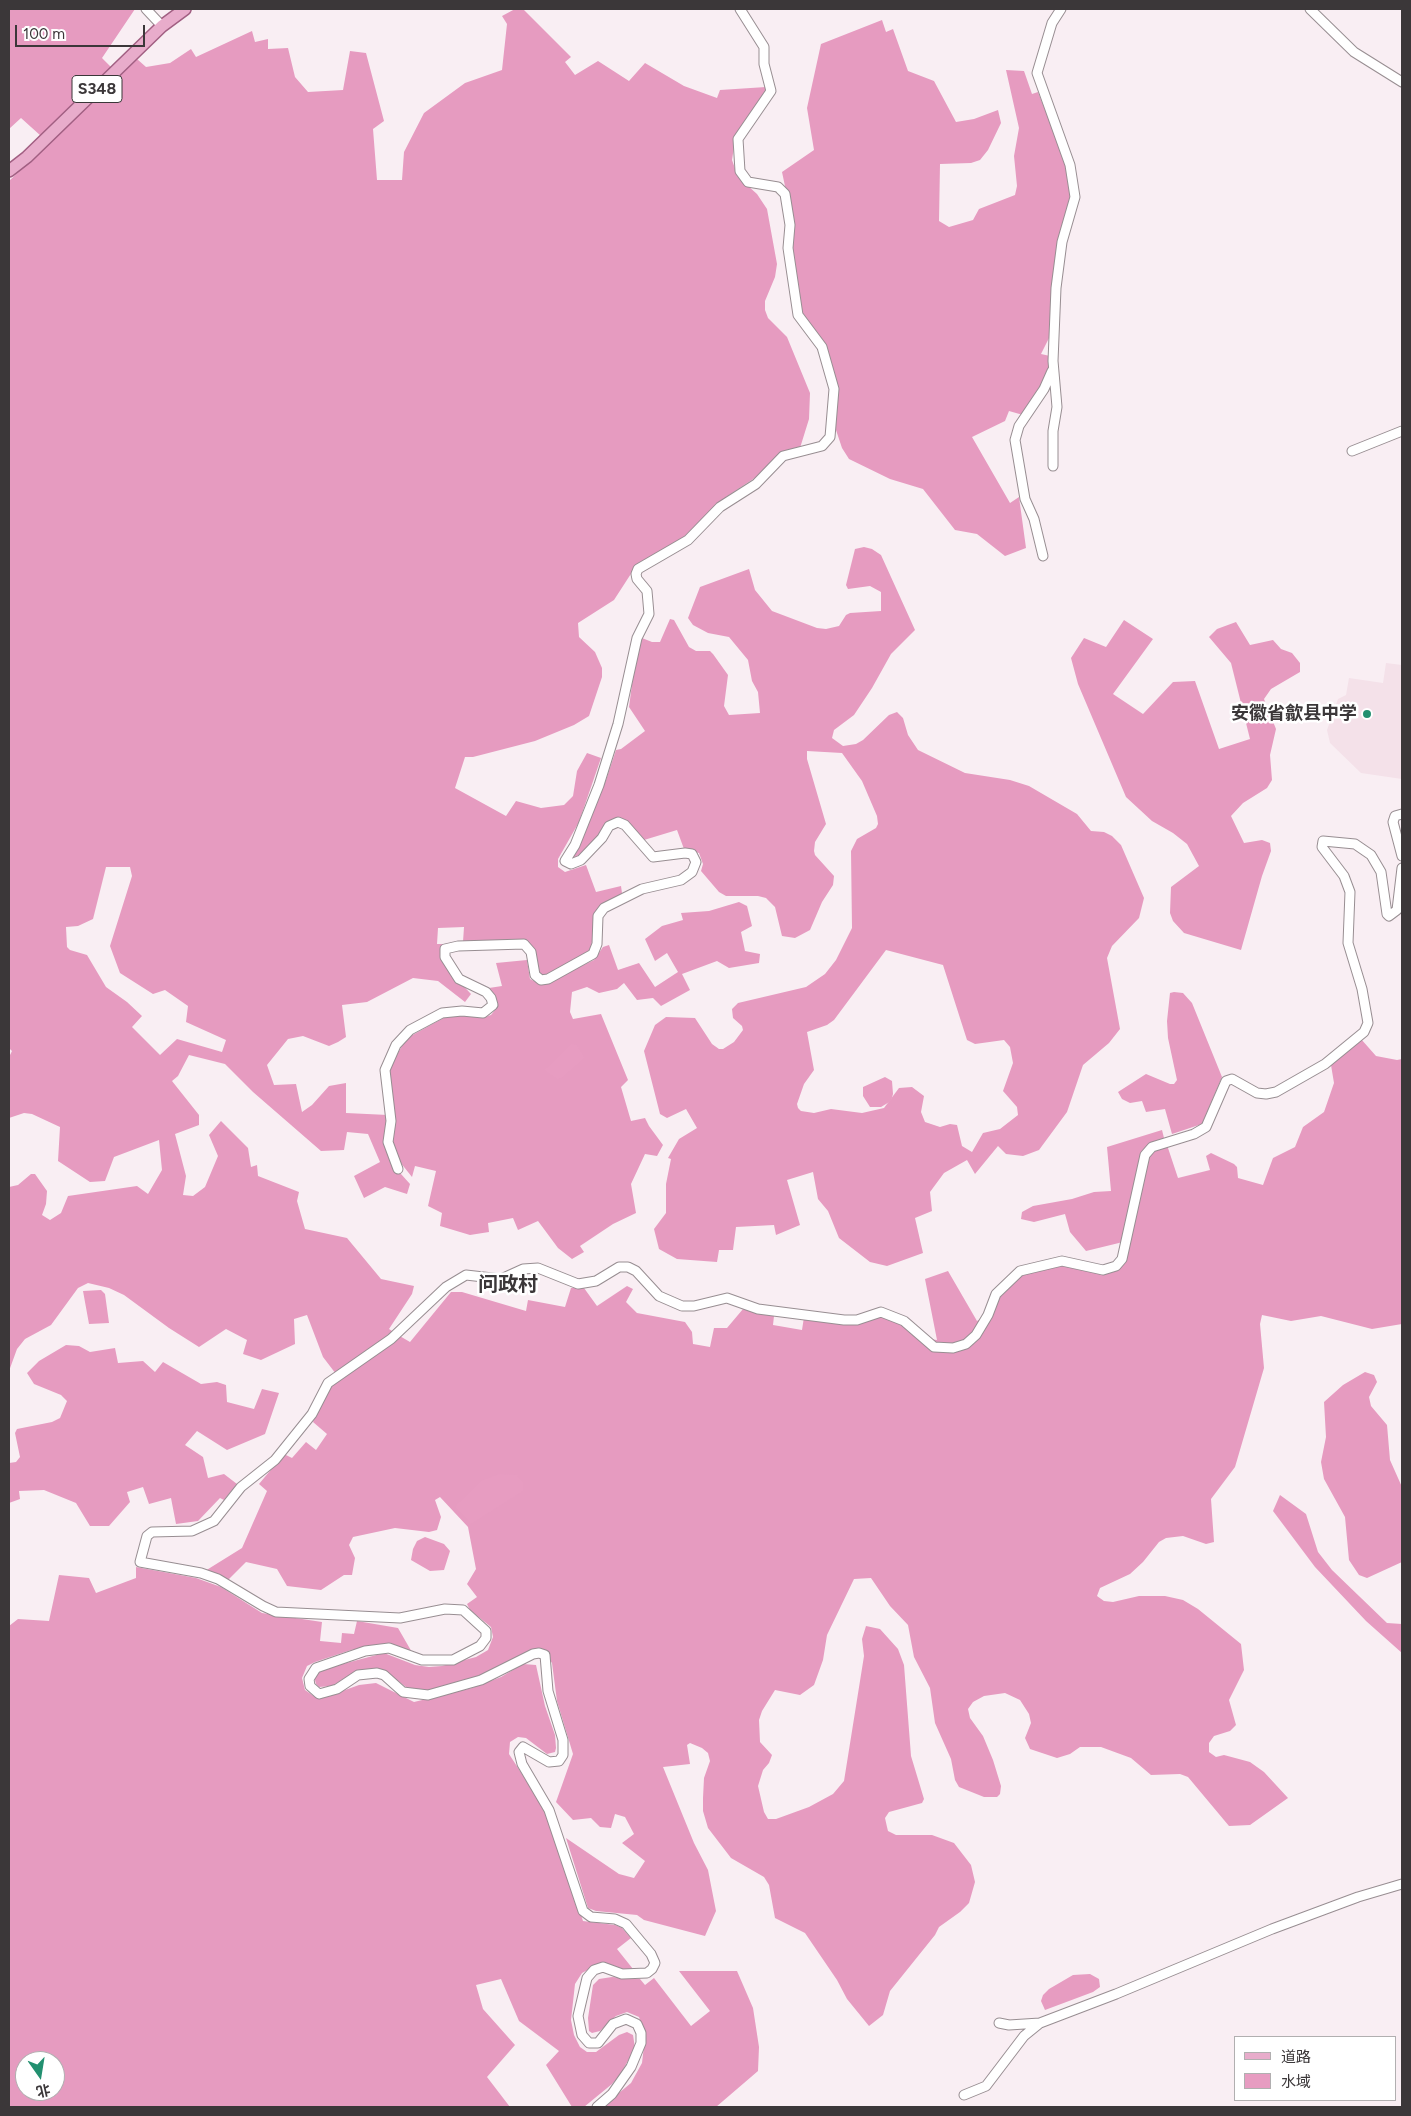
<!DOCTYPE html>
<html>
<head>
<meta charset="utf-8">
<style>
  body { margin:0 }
  #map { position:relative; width:1411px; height:2116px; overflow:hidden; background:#f9eef3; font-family:Figtree,"Noto Sans SC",sans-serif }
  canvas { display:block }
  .frame { position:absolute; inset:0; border:10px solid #3b3739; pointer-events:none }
  .legend { position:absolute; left:1234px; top:2036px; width:162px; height:65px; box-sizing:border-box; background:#fff; border:1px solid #b1afb0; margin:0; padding:6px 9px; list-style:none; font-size:15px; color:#3b3739 }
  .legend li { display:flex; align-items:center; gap:10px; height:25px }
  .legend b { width:25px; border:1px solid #b1afb0 }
  .north { position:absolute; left:15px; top:2051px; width:50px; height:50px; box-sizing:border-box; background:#fff; border:1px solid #b1afb0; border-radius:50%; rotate:167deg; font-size:14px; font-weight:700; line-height:20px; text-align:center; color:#3b3739 }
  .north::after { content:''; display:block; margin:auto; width:18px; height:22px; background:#229070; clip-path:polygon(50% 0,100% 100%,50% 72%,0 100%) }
  .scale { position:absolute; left:15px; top:25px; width:130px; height:22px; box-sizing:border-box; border:2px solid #3b3739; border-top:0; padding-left:6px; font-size:15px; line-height:18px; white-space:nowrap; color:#3b3739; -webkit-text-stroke:4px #fff; paint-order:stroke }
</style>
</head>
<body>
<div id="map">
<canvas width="1411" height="2116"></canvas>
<div class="frame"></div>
<ul class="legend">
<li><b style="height:6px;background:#e8accb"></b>道路</li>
<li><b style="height:14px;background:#e79cc1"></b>水域</li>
</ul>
<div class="north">北</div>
<div class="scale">100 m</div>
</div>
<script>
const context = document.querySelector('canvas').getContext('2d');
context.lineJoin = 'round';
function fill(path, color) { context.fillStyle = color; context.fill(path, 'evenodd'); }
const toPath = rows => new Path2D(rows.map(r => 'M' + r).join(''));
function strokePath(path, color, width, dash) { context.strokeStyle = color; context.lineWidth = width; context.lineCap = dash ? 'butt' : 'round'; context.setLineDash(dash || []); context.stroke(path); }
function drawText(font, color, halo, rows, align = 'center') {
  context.font = font + ' Figtree,"Noto Sans SC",sans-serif'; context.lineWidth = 5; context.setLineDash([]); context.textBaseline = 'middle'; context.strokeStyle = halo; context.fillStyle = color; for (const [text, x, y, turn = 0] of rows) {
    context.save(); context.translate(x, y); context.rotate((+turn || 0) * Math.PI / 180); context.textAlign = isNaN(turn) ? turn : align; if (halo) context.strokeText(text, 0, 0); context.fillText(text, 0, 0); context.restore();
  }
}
const built = toPath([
  [1386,663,1402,665,1402,779,1361,773,1330,743,1327,730,1338,699,1346,695,1349,678,1383,683]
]);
const forest = toPath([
  [9,9,135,9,102,58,111,67,41,136,21,118,9,129],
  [515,9,523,9,571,57,565,62,575,75,598,61,629,81,645,63,684,86,717,98,720,90,766,87,766,91,736,134,732,160,738,177,757,194,767,209,777,264,775,277,765,301,765,310,768,318,787,337,810,393,809,419,800,448,726,497,684,540,636,566,614,600,578,623,579,637,595,652,602,668,602,677,589,716,574,725,535,741,473,757,465,757,455,788,506,816,516,801,541,808,564,805,573,796,577,771,587,753,601,758,579,822,558,859,558,867,565,872,586,865,596,892,621,886,622,893,593,915,595,921,591,948,587,953,543,976,539,972,535,951,528,943,463,942,464,927,438,928,437,944,444,944,441,950,454,976,471,994,465,1002,438,981,413,978,367,1002,342,1005,346,1037,338,1042,329,1046,303,1036,288,1039,267,1065,274,1085,296,1084,302,1112,312,1105,329,1086,346,1083,346,1113,388,1115,384,1144,392,1164,410,1184,407,1194,385,1187,364,1198,354,1176,380,1162,368,1134,347,1132,344,1150,321,1151,253,1092,225,1064,189,1055,178,1076,172,1081,199,1115,199,1125,175,1134,186,1176,183,1195,193,1196,205,1187,218,1156,209,1135,221,1121,248,1148,251,1167,257,1165,258,1176,299,1192,297,1201,305,1229,347,1238,381,1279,414,1286,412,1294,389,1329,395,1333,336,1374,323,1357,307,1315,294,1319,295,1344,261,1360,243,1354,247,1340,226,1329,199,1347,169,1328,124,1295,109,1288,88,1283,78,1288,51,1325,25,1339,17,1349,9,1371,9,1187,18,1185,31,1174,35,1174,47,1191,46,1204,42,1215,50,1220,61,1213,68,1196,137,1186,148,1194,162,1170,159,1140,114,1157,105,1181,90,1182,58,1161,60,1127,32,1114,24,1113,9,1118,9,1057,12,1051,9,1048,9,181,137,59,146,67,170,63,191,49,196,57,252,31,255,42,268,39,268,49,288,48,295,77,308,92,343,90,350,51,366,53,384,121,373,129,377,180,402,180,404,152,424,113,465,83,502,70,507,24,502,16],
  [106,867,130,867,132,876,110,946,120,973,153,994,165,990,188,1006,186,1022,226,1040,222,1052,177,1039,160,1055,132,1027,142,1016,127,1002,106,987,87,955,70,950,67,947,66,927,78,926,93,919],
  [882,20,886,32,893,29,908,71,934,81,956,122,974,119,998,110,1001,123,988,150,980,160,971,163,940,164,939,221,949,227,973,220,979,209,1015,195,1017,186,1014,156,1019,128,1006,70,1024,71,1032,94,1038,92,1066,163,1071,202,1050,336,1041,354,1050,356,1050,371,1023,415,1009,411,1005,421,972,437,1010,503,1019,497,1026,548,1005,556,977,534,955,530,923,489,890,479,849,459,842,448,834,424,838,387,827,348,819,335,802,316,791,249,793,224,782,172,814,150,807,108,821,44],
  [864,547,872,549,881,555,915,630,891,654,872,688,854,715,834,730,832,738,843,746,856,744,863,740,889,715,897,712,903,718,908,735,918,750,965,773,1010,780,1029,786,1077,814,1091,831,1104,832,1112,836,1121,845,1144,898,1139,918,1112,946,1107,958,1120,1029,1109,1043,1083,1065,1067,1112,1039,1150,1023,1156,1006,1154,998,1146,975,1174,967,1160,944,1173,930,1192,932,1211,915,1218,923,1253,887,1266,870,1262,839,1238,828,1211,818,1199,813,1172,787,1180,800,1225,776,1235,774,1225,736,1227,733,1250,719,1250,717,1262,677,1259,659,1249,654,1229,666,1213,666,1184,671,1159,668,1158,679,1139,697,1128,686,1109,667,1118,660,1114,644,1051,655,1025,666,1017,695,1018,712,1044,719,1049,723,1049,734,1042,743,1030,742,1026,733,1018,732,1009,738,1003,806,987,825,974,836,960,852,928,851,851,857,839,876,828,878,824,877,816,862,781,842,753,807,751,807,759,826,824,815,842,814,851,815,855,834,876,833,885,822,902,810,930,795,938,782,936,775,907,766,898,758,896,726,896,719,892,701,871,703,864,699,853,684,849,677,830,644,840,627,822,609,822,591,844,575,858,571,858,606,780,616,750,621,749,645,731,629,707,637,647,642,638,652,642,660,642,670,619,674,620,689,647,696,651,710,651,713,654,728,675,724,706,729,715,760,713,758,692,752,681,748,660,729,637,708,633,693,625,688,618,700,587,749,569,755,590,772,611,817,628,826,629,839,626,846,615,850,613,881,611,881,592,870,586,848,589,846,585,855,549],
  [886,950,943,965,967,1040,975,1044,1004,1040,1010,1047,1013,1063,1003,1091,1017,1107,1018,1115,1000,1129,983,1133,972,1152,962,1146,957,1125,950,1124,940,1127,925,1122,921,1112,924,1096,912,1087,899,1088,884,1108,862,1113,831,1109,814,1113,801,1111,798,1108,797,1104,804,1084,814,1070,807,1032,827,1025,834,1020],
  [1124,620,1153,639,1113,694,1143,714,1173,682,1195,681,1219,749,1250,739,1231,663,1209,637,1217,629,1236,622,1250,645,1273,640,1281,649,1292,653,1300,663,1300,672,1271,689,1264,699,1276,729,1270,755,1272,780,1267,788,1243,803,1231,816,1244,843,1262,840,1270,843,1271,851,1262,876,1241,950,1184,933,1173,921,1170,913,1171,887,1199,866,1187,844,1173,833,1152,821,1126,797,1078,684,1071,658,1084,638,1106,647],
  [739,902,747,906,752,926,741,932,745,951,760,954,759,963,729,968,717,961,682,974,690,990,661,1006,653,998,637,1000,624,983,617,989,599,993,587,987,572,992,570,1012,573,1019,601,1014,628,1080,621,1087,631,1121,645,1118,649,1126,663,1145,657,1156,645,1154,631,1184,636,1213,613,1224,580,1246,584,1252,572,1259,558,1248,538,1221,518,1230,513,1218,488,1223,489,1232,470,1235,440,1226,442,1213,428,1206,436,1171,415,1166,412,1177,396,1157,390,1143,395,1120,387,1076,388,1069,407,1038,449,1015,462,1014,482,1018,491,1015,495,1010,496,1002,489,988,502,986,496,963,527,960,530,979,540,984,548,982,594,960,603,947,609,945,618,970,639,963,655,987,678,972,667,953,655,961,645,939,662,926,683,920,681,913,709,911],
  [1174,992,1183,993,1192,1003,1222,1077,1202,1124,1172,1134,1165,1109,1146,1112,1142,1101,1130,1103,1122,1099,1118,1092,1146,1074,1170,1084,1174,1084,1177,1080,1168,1038,1167,1021,1170,993],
  [1361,1039,1376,1056,1397,1060,1402,1059,1402,1324,1372,1329,1321,1316,1291,1321,1262,1315,1260,1324,1264,1368,1235,1467,1211,1499,1214,1542,1206,1544,1183,1536,1166,1538,1159,1542,1143,1562,1130,1574,1100,1588,1097,1596,1104,1601,1113,1602,1139,1596,1165,1596,1183,1600,1198,1609,1241,1644,1244,1670,1229,1700,1236,1725,1230,1731,1214,1736,1209,1743,1209,1752,1216,1757,1224,1755,1250,1762,1264,1772,1288,1798,1250,1825,1229,1826,1188,1777,1180,1774,1151,1775,1131,1758,1101,1747,1080,1747,1070,1754,1057,1758,1030,1749,1025,1738,1031,1723,1029,1714,1020,1700,1005,1693,984,1696,973,1702,968,1709,970,1718,983,1736,993,1760,1001,1786,1000,1794,997,1797,984,1797,959,1787,955,1780,951,1759,935,1723,930,1688,914,1657,908,1625,890,1606,871,1578,854,1579,827,1635,823,1660,814,1685,800,1695,775,1690,762,1711,759,1720,760,1742,772,1755,769,1763,763,1770,758,1786,764,1812,768,1819,776,1819,809,1807,833,1794,844,1781,864,1656,862,1639,866,1626,880,1629,898,1649,904,1665,911,1756,924,1799,922,1803,889,1812,885,1818,887,1827,888,1831,896,1835,932,1835,954,1843,971,1865,975,1882,969,1903,960,1912,939,1927,935,1935,890,1991,883,2015,869,2026,847,1999,837,1980,805,1933,775,1918,769,1885,764,1877,731,1858,708,1828,703,1811,703,1798,704,1778,710,1761,708,1753,702,1748,690,1743,687,1745,690,1764,663,1767,694,1843,708,1870,716,1911,705,1936,644,1920,637,1915,596,1911,588,1908,566,1838,619,1874,634,1878,645,1861,622,1843,634,1834,625,1817,615,1814,611,1828,600,1827,591,1818,573,1820,556,1802,573,1754,557,1701,552,1663,542,1649,530,1650,474,1678,433,1691,410,1690,386,1672,377,1668,354,1672,332,1686,319,1687,316,1684,314,1676,320,1670,384,1653,415,1665,429,1667,442,1666,476,1657,488,1650,493,1637,491,1627,470,1610,467,1604,477,1597,467,1584,476,1569,468,1527,440,1497,435,1500,441,1517,437,1530,429,1532,395,1528,353,1537,349,1545,355,1558,352,1575,344,1575,321,1590,287,1586,277,1569,246,1562,228,1580,205,1571,242,1548,267,1491,259,1484,284,1454,292,1458,306,1442,316,1450,327,1434,313,1422,325,1394,339,1378,398,1335,410,1342,451,1292,462,1292,526,1311,528,1300,565,1307,571,1288,584,1288,597,1306,627,1286,633,1289,626,1302,637,1313,685,1322,692,1332,693,1344,710,1347,714,1328,727,1328,743,1309,774,1316,773,1325,802,1330,804,1317,839,1323,874,1310,891,1311,929,1339,937,1340,925,1279,948,1271,977,1321,985,1316,992,1296,1023,1273,1052,1265,1071,1266,1101,1273,1121,1264,1146,1162,1152,1151,1167,1145,1178,1178,1210,1170,1206,1156,1211,1153,1234,1164,1237,1167,1238,1178,1263,1185,1273,1158,1295,1147,1303,1127,1324,1112,1334,1083,1331,1065],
  [1162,1130,1164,1138,1146,1147,1140,1158,1123,1242,1086,1251,1070,1232,1065,1214,1034,1222,1021,1219,1022,1212,1033,1206,1072,1199,1094,1192,1111,1191,1107,1147],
  [66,1345,79,1346,90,1352,115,1348,118,1363,143,1361,155,1372,163,1362,201,1384,217,1382,226,1385,227,1402,254,1409,262,1389,279,1393,265,1434,227,1450,197,1431,185,1445,203,1457,208,1478,224,1474,237,1484,224,1500,220,1498,198,1521,176,1524,171,1498,149,1504,143,1487,127,1492,130,1502,109,1526,90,1526,76,1503,44,1490,19,1491,20,1499,9,1503,9,1463,16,1462,20,1457,15,1433,17,1429,52,1422,60,1418,67,1401,61,1395,34,1384,27,1373,39,1361],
  [1365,1372,1374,1375,1377,1382,1369,1397,1371,1406,1387,1425,1390,1460,1402,1487,1402,1562,1367,1578,1359,1575,1349,1560,1345,1517,1324,1479,1321,1462,1326,1437,1324,1402,1343,1385],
  [1280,1495,1306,1514,1318,1552,1332,1570,1387,1623,1402,1624,1402,1653,1366,1621,1315,1567,1273,1511],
  [136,1567,196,1578,221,1587,262,1613,322,1622,320,1641,341,1643,342,1633,354,1634,357,1621,398,1628,413,1654,372,1646,351,1650,315,1662,307,1666,302,1678,305,1690,315,1697,323,1698,359,1685,376,1683,414,1702,472,1688,501,1677,523,1664,536,1665,545,1706,555,1735,556,1748,555,1752,547,1754,526,1738,518,1737,510,1742,509,1754,544,1808,552,1826,583,1921,615,1925,622,1928,631,1938,617,1949,633,1969,624,1970,606,1965,595,1966,582,1973,575,1984,571,2020,574,2035,580,2047,587,2052,596,2052,619,2035,627,2032,633,2035,635,2048,620,2075,612,2084,584,2107,572,2107,546,2065,559,2051,519,2021,501,1979,476,1985,483,2009,515,2045,487,2077,510,2107,9,2107,9,1626,18,1619,49,1621,59,1575,89,1578,96,1593,136,1578],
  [25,2061,55,2061,55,2091,25,2091],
  [679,1971,737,1971,753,2008,759,2047,758,2071,716,2107,602,2107,631,2083,642,2063,645,2037,639,2017,627,2012,616,2016,600,2031,592,2033,589,2031,588,2018,593,1985,599,1979,612,1977,640,1979,645,1985,654,1978,691,2026,710,2011]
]);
const water = toPath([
  [571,1044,577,1045,585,1058,563,1077,557,1079,544,1070],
  [885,1077,892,1081,893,1094,891,1101,881,1107,870,1107,863,1096,863,1087],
  [101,1290,105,1294,109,1323,89,1324,83,1291],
  [499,1474,517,1475,523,1482,523,1491,471,1524,456,1508,457,1504,481,1481],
  [425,1537,444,1544,450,1551,444,1570,430,1571,411,1560,413,1549,417,1541],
  [1090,1974,1099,1979,1100,1987,1093,1992,1045,2010,1041,2001,1043,1995,1049,1989,1073,1975]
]);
const minor = toPath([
  [146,9,162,26],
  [1310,9,1354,52,1402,82],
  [1352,451,1402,431],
  [1053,466,1053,431,1057,407,1053,361,1056,288,1062,242,1075,197,1070,165,1037,73,1052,23,1061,9],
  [1043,556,1034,519,1025,499,1015,440,1019,426,1044,389,1052,371],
  [1402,814,1395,816,1393,822,1402,856],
  [398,1169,388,1142,391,1121,385,1070,396,1045,410,1030,442,1013,462,1011,483,1013,493,1005,491,998,486,992,459,979,445,957,445,949,458,946,524,944,531,952,535,975,541,980,548,979,593,954,597,944,598,916,604,908,642,889,681,880,692,872,696,862,692,854,685,853,653,857,625,825,618,822,609,826,602,838,581,860,571,864,565,861,575,845,599,785,618,724,637,638,649,614,647,591,637,579,636,574,638,569,688,540,720,507,756,484,783,456,822,446,830,437,834,389,822,347,798,315,788,248,790,225,785,194,778,187,748,182,740,171,738,139,771,91,764,64,764,47,740,9],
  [999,2023,1009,2025,1040,2023],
  [964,2095,986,2086,1024,2036,1040,2023,1116,1994,1272,1929,1358,1897,1402,1884],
  [597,2107,612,2094,631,2067,641,2043,641,2033,637,2024,626,2019,613,2024,598,2043,589,2043,582,2035,578,2016,587,1978,594,1970,603,1967,622,1974,647,1973,652,1969,655,1963,651,1954,626,1924,615,1919,591,1917,583,1911,549,1810,522,1764,519,1752,523,1747,549,1762,559,1761,563,1755,563,1740,548,1691,545,1655,539,1653,533,1654,481,1680,428,1695,403,1692,384,1675,377,1673,358,1675,337,1689,319,1694,310,1686,309,1679,316,1668,365,1651,389,1648,422,1660,453,1660,480,1646,486,1638,486,1631,463,1610,445,1609,400,1618,276,1612,263,1606,218,1579,201,1573,140,1562,147,1536,152,1532,192,1531,214,1521,241,1487,275,1460,312,1414,328,1383,391,1339,446,1287,466,1275,501,1279,523,1269,538,1268,578,1284,596,1281,619,1267,628,1267,636,1271,659,1296,682,1306,694,1306,727,1298,758,1309,844,1320,857,1320,881,1312,904,1321,934,1347,953,1348,966,1344,976,1335,988,1315,996,1294,1020,1271,1062,1261,1103,1270,1116,1266,1122,1259,1145,1155,1152,1147,1194,1134,1206,1127,1226,1081,1232,1079,1257,1093,1266,1094,1276,1092,1325,1064,1364,1032,1368,1023,1362,989,1348,943,1350,892,1344,876,1322,847,1323,841,1355,844,1371,855,1381,872,1387,914,1389,916,1397,910,1402,868]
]);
const major = toPath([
  [9,171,27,157,162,26,185,9]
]);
const markers = [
  [1367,714,5,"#229070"]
];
const shields = [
  [97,89,50]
];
const shieldNames = [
  ["S348",97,89]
];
const poiNames = [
  ["安徽省歙县中学",1357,714]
];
const quarterNames = [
  ["问政村",508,1285]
];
fill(built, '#f4e1e9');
fill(forest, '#e69bc0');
fill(water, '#e79cc1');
strokePath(minor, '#988e92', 11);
strokePath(major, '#a15f82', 14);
strokePath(minor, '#fff', 9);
strokePath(major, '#e8accb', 11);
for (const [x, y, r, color] of markers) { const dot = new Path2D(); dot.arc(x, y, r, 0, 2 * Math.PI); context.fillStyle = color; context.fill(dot); strokePath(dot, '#fff', 2); }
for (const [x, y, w] of shields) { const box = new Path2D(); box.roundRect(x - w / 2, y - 13.5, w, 27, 4); context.fillStyle = '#fff'; context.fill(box); strokePath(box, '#3b3739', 1); }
drawText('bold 16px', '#3b3739', null, shieldNames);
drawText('bold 18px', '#3b3739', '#fff', poiNames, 'right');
drawText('bold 20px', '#3b3739', '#fff', quarterNames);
</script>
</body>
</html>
